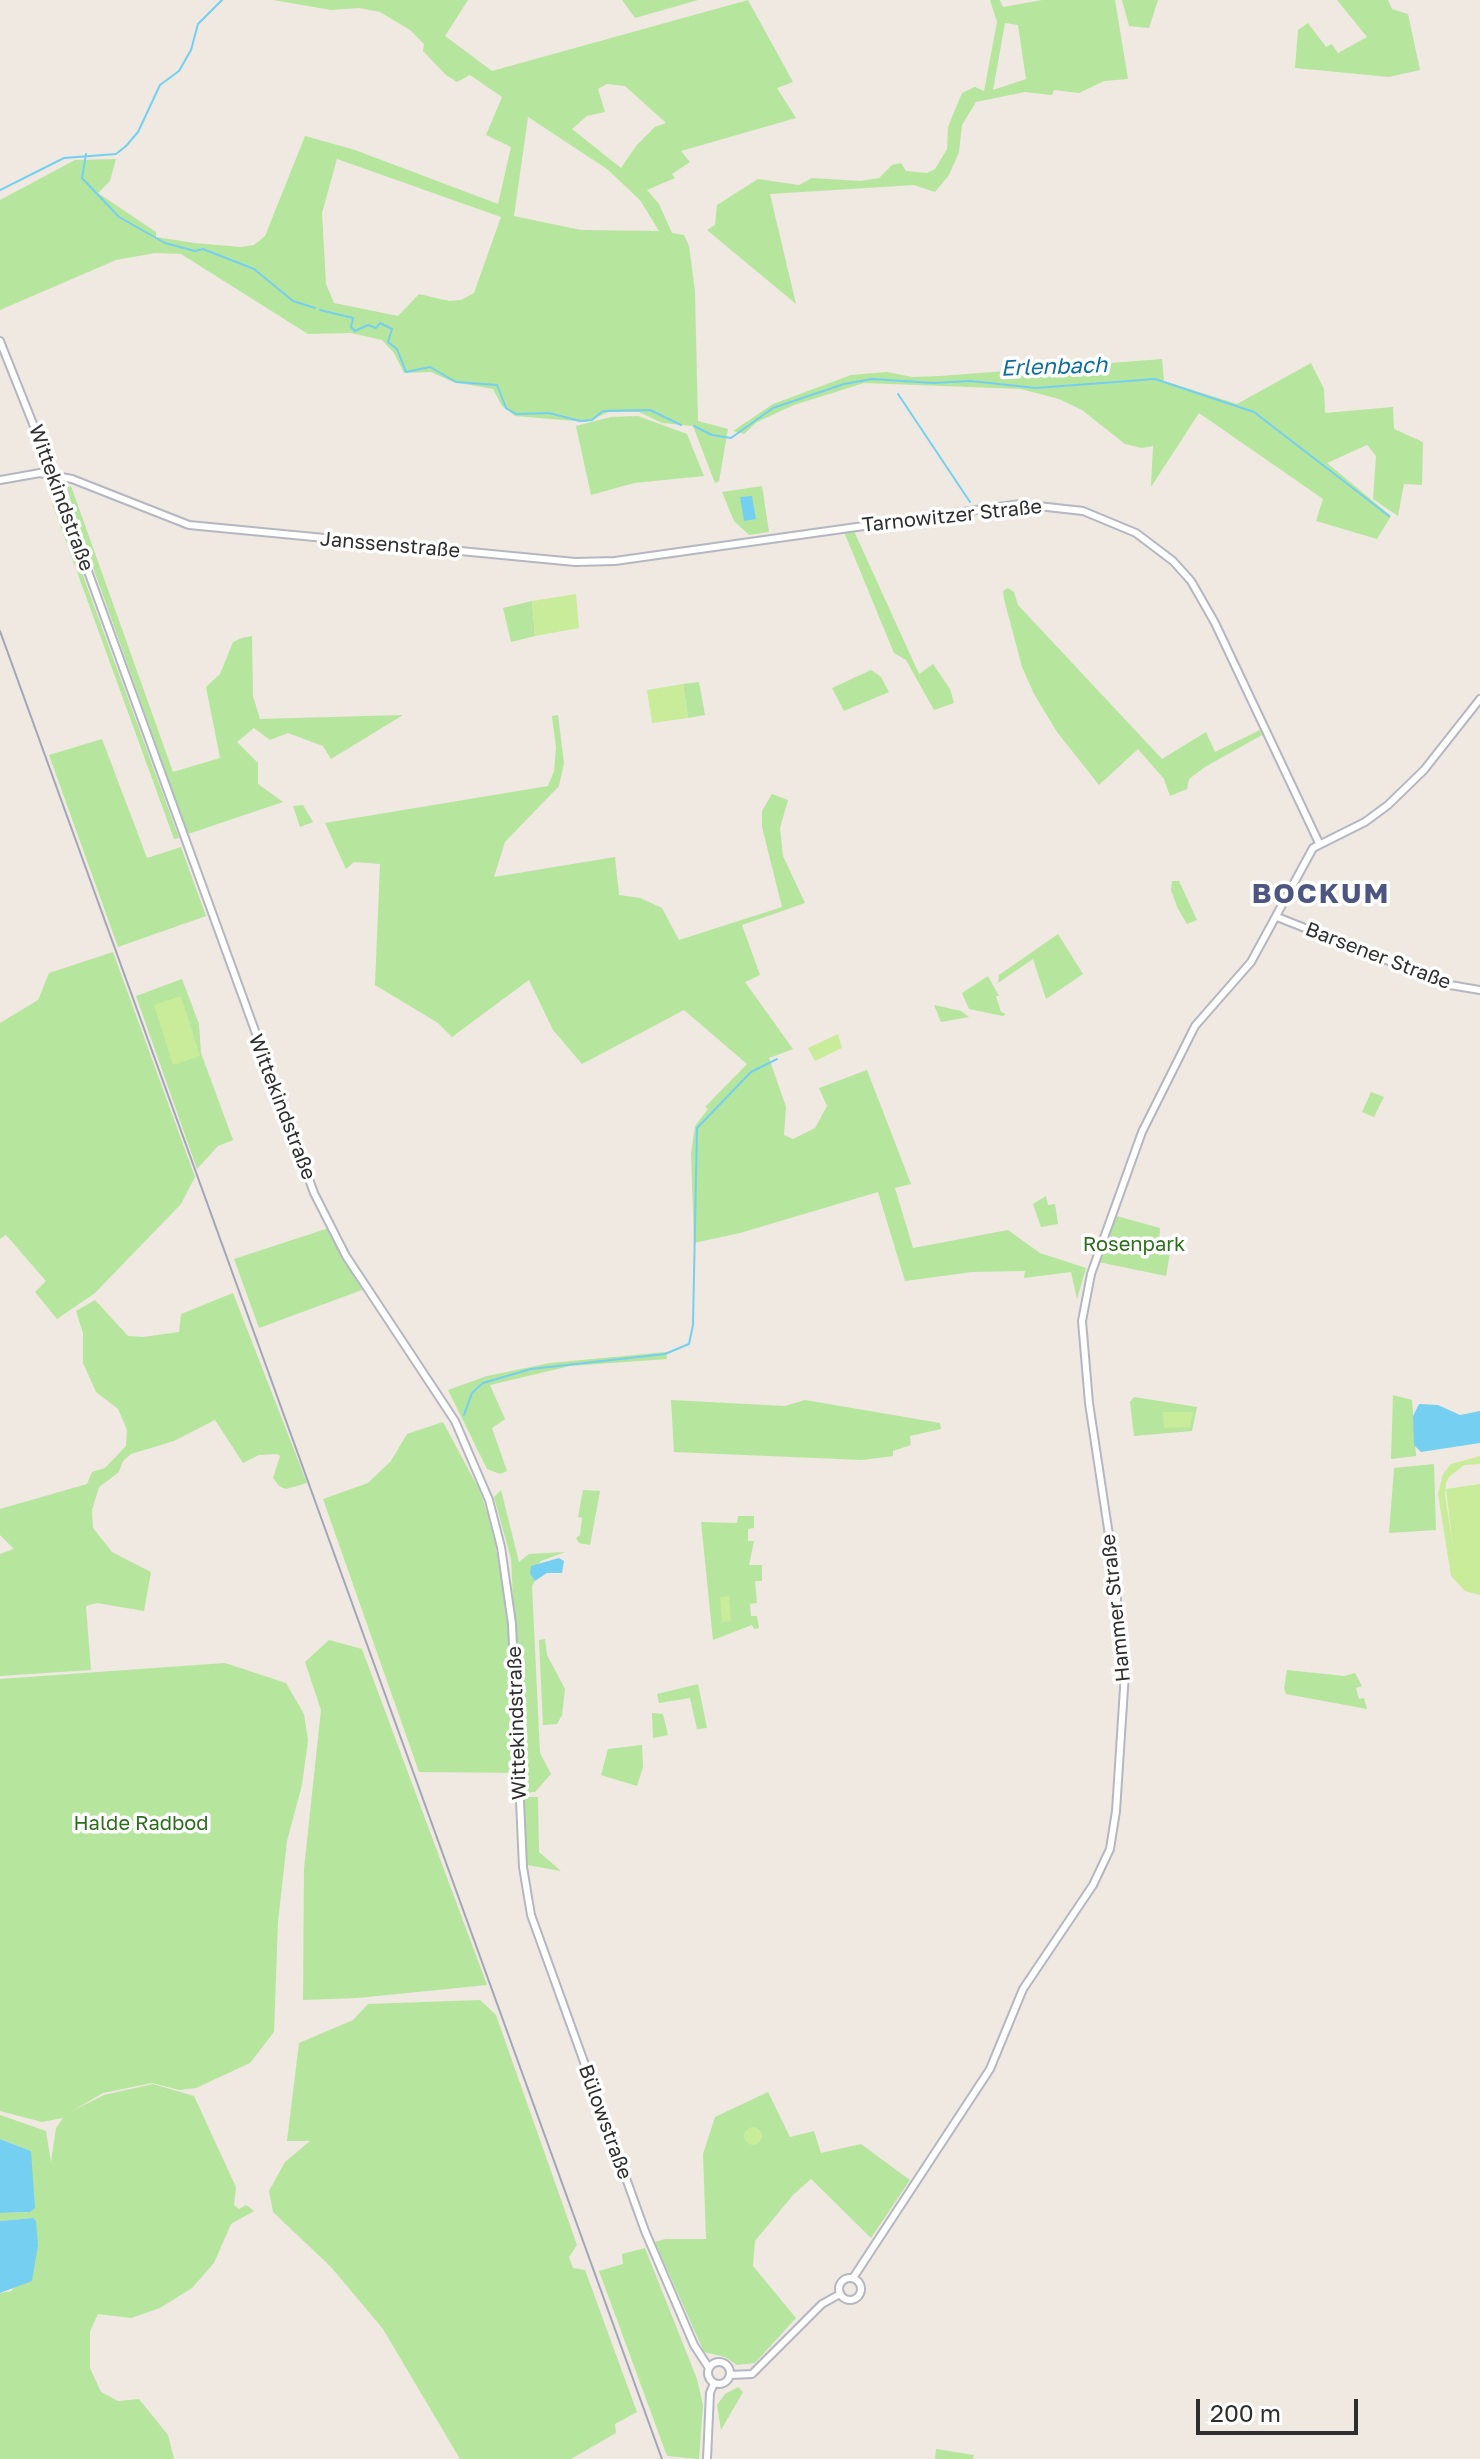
<!DOCTYPE html>
<html>
<head>
<meta charset="utf-8">
<style>
  body { margin:0 }
  #map { position:relative; width:1480px; height:2459px; overflow:hidden; background:#efe9e1; font-family:"Golos Text",sans-serif }
  canvas { display:block }
  .scale { position:absolute; left:1196px; top:2399px; width:162px; height:36px; box-sizing:border-box; border:4px solid #2e2e2e; border-top:0; padding-left:10px; font-size:24px; line-height:28px; white-space:nowrap; color:#2e2e2e; -webkit-text-stroke:6px #fff; paint-order:stroke }
</style>
</head>
<body>
<div id="map">
<canvas width="1480" height="2459"></canvas>
<div class="scale">200 m</div>
</div>
<script>
const context = document.querySelector('canvas').getContext('2d');
context.lineJoin = 'round';
function fill(path, color) { context.fillStyle = color; context.fill(path, 'evenodd'); }
const toPath = rows => new Path2D(rows.map(r => 'M' + r).join(''));
function strokePath(path, color, width, dash) { context.strokeStyle = color; context.lineWidth = width; context.lineCap = dash ? 'butt' : 'round'; context.setLineDash(dash || []); context.stroke(path); }
function drawText(font, color, halo, rows, align = 'center') {
  context.font = font + ' "Golos Text",sans-serif'; context.lineWidth = 7; context.setLineDash([]); context.textBaseline = 'middle'; context.strokeStyle = halo; context.fillStyle = color; for (const [text, x, y, turn = 0] of rows) {
    context.save(); context.translate(x, y); context.rotate((+turn || 0) * Math.PI / 180); context.textAlign = isNaN(turn) ? turn : align; if (halo) context.strokeText(text, 0, 0); context.fillText(text, 0, 0); context.restore();
  }
}
const green = toPath([
  [273,0,468,0,445,36,492,71,748,0,793,82,777,88,796,118,681,151,690,162,672,174,675,178,647,190,659,204,672,233,684,235,689,246,695,291,698,421,728,429,719,481,715,483,693,426,662,423,639,412,609,412,586,422,515,416,502,406,493,389,453,382,431,372,404,373,394,353,382,340,351,333,308,334,181,254,155,253,116,260,0,310,0,200,75,160,116,159,110,181,98,193,156,232,156,237,194,243,241,247,254,245,265,236,305,136,355,150,498,204,511,147,486,135,502,97,470,75,457,82,446,75,423,51,424,44,410,30,380,12,359,8,331,10],
  [607,84,625,86,666,123,655,127,636,146,621,168,572,129,587,116,605,112,598,89],
  [528,117,607,169,640,200,659,231,581,230,514,216],
  [337,159,501,217,474,293,461,300,449,301,419,294,398,316,334,303,326,284,322,213],
  [622,0,698,0,635,18],
  [990,0,1000,0,1003,7,1042,0,1115,0,1128,79,1104,81,1079,93,1054,90,1052,95,1025,92,976,102,962,125,959,152,949,175,935,192,914,185,770,194,796,304,707,230,715,225,717,205,758,179,799,185,812,178,861,181,879,178,892,165,901,163,906,171,927,173,935,169,947,149,948,127,962,93,975,87,984,91,997,22],
  [1005,23,1018,25,1026,79,993,90],
  [1122,0,1158,0,1149,28,1129,26],
  [1337,0,1388,0,1392,9,1408,14,1420,70,1389,77,1295,68,1298,30,1308,23,1326,47,1332,44,1338,53,1367,37],
  [1162,359,1164,381,1237,404,1311,363,1324,389,1325,413,1393,407,1394,429,1423,442,1422,485,1404,484,1398,516,1373,499,1376,456,1367,445,1327,463,1391,516,1377,539,1316,521,1323,499,1199,413,1151,487,1153,446,1142,448,1125,444,1082,410,1059,399,1021,389,864,383,794,405,757,422,744,434,733,431,773,404,851,375,887,372,912,377,940,376],
  [638,416,687,434,704,476,634,483,591,495,576,426,611,417],
  [71,486,173,772,220,758,206,687,220,674,233,642,242,638,252,636,253,696,260,719,403,715,331,759,323,746,288,733,270,740,254,728,237,742,258,763,258,784,283,802,188,834,74,514,67,487],
  [762,486,769,532,749,535,734,521,722,492],
  [56,502,179,838,174,839,52,503],
  [854,531,919,674,933,664,950,689,954,703,934,710,906,660,894,653,844,532],
  [1008,588,1014,592,1018,605,1162,759,1206,732,1215,752,1260,730,1262,735,1205,767,1189,779,1187,789,1170,796,1164,779,1138,749,1099,785,1057,732,1034,694,1022,667,1004,599,1003,591],
  [532,601,535,636,511,642,503,608],
  [871,670,881,677,889,692,844,711,832,688],
  [699,682,705,715,688,718,683,684],
  [558,715,564,763,559,786,505,842,494,877,615,857,619,895,640,898,662,908,679,940,782,907,762,827,762,811,772,794,788,800,780,828,783,856,805,903,742,925,760,975,745,982,793,1049,769,1058,786,1107,784,1135,793,1139,815,1128,827,1106,819,1088,867,1070,911,1184,895,1188,913,1248,1008,1230,1040,1253,1086,1268,1077,1299,1071,1272,1024,1278,1025,1271,972,1272,905,1281,878,1192,740,1233,694,1243,691,1153,695,1126,708,1109,705,1107,747,1064,684,1010,582,1064,553,1030,529,980,452,1037,438,1023,375,985,380,864,354,862,346,869,325,823,548,786,554,771,556,748,552,716],
  [102,739,147,858,181,847,206,916,118,947,49,755],
  [303,805,313,822,300,827,293,806],
  [1172,881,1179,881,1197,920,1187,924,1178,909,1171,890],
  [1058,934,1083,974,1046,999,1033,959,998,983,999,975],
  [113,952,195,1177,181,1204,95,1293,57,1319,35,1292,46,1281,6,1235,0,1239,0,1023,38,1000,49,973],
  [988,976,999,996,996,996,1001,1012,1006,1014,1003,1016,969,1009,962,993],
  [182,979,199,1024,201,1053,233,1140,218,1146,197,1169,136,996],
  [934,1005,961,1011,969,1017,941,1022],
  [1371,1092,1384,1097,1374,1117,1362,1112],
  [1046,1196,1048,1205,1055,1204,1058,1224,1041,1227,1033,1204],
  [1113,1215,1160,1228,1159,1244,1171,1247,1166,1276,1098,1262],
  [329,1228,362,1290,259,1328,234,1259],
  [233,1293,307,1483,286,1489,279,1486,273,1478,280,1456,277,1454,259,1455,243,1463,215,1420,174,1441,131,1454,123,1461,119,1472,99,1487,92,1510,93,1528,112,1552,151,1572,144,1611,97,1603,86,1606,91,1670,0,1676,0,1554,14,1549,0,1535,0,1509,87,1484,92,1472,105,1468,126,1446,127,1430,118,1409,96,1392,83,1363,83,1333,76,1311,95,1300,128,1336,143,1337,179,1332,181,1314],
  [666,1352,667,1359,570,1366,490,1385,505,1419,492,1428,507,1471,500,1474,487,1469,448,1390,487,1376,550,1363],
  [1393,1395,1412,1400,1416,1456,1391,1459],
  [1134,1397,1197,1407,1192,1431,1134,1436,1130,1402],
  [671,1400,785,1406,805,1400,940,1423,941,1429,910,1436,911,1445,893,1451,893,1456,862,1460,674,1452],
  [443,1422,480,1491,493,1531,509,1623,517,1773,419,1772,323,1499,368,1483,391,1461,407,1434],
  [1434,1464,1436,1530,1389,1533,1394,1468],
  [501,1490,519,1562,529,1554,565,1552,541,1561,530,1574,535,1581,532,1586,540,1753,551,1774,535,1792,523,1793,511,1559,494,1497],
  [583,1490,600,1491,590,1545,579,1543,576,1538,580,1535,582,1518,578,1517],
  [738,1516,754,1516,754,1528,748,1529,748,1541,754,1541,749,1565,762,1565,762,1581,755,1581,757,1603,750,1604,751,1616,757,1616,759,1628,754,1629,752,1625,713,1640,701,1522,737,1523],
  [545,1639,547,1655,565,1689,562,1715,557,1724,543,1725,539,1640],
  [329,1640,362,1649,487,1985,357,1998,303,2000,304,1869,321,1710,305,1662],
  [225,1663,286,1683,304,1714,308,1740,302,1785,287,1841,278,1922,274,2032,250,2063,196,2088,179,2090,152,2083,103,2093,72,2111,104,2095,153,2084,194,2096,236,2187,234,2205,239,2209,246,2205,254,2211,231,2224,214,2263,192,2288,160,2308,131,2318,98,2314,90,2331,90,2368,101,2392,118,2401,139,2399,168,2435,174,2459,0,2459,0,2293,12,2291,33,2218,0,2221,0,2213,30,2212,31,2151,0,2139,0,2115,46,2131,51,2162,56,2128,63,2118,42,2122,0,2111,0,1679],
  [1287,1670,1344,1676,1355,1673,1362,1686,1356,1688,1359,1699,1364,1698,1367,1709,1286,1694,1284,1688],
  [698,1684,707,1728,697,1729,690,1698,659,1703,657,1694],
  [652,1713,663,1714,668,1735,653,1738],
  [642,1745,643,1767,637,1786,601,1775,608,1749],
  [523,1797,538,1797,539,1852,561,1871,527,1865],
  [480,2000,496,2015,577,2245,569,2257,573,2268,585,2270,637,2412,615,2424,616,2433,571,2459,460,2459,383,2329,331,2267,273,2212,269,2191,285,2162,310,2141,287,2141,299,2043,353,2020,368,2004],
  [768,2092,790,2137,814,2131,821,2153,861,2144,910,2180,871,2238,811,2179,793,2195,755,2241,753,2266,796,2318,755,2363,737,2365,725,2357,704,2352,655,2242,665,2239,706,2239,703,2154,715,2117],
  [645,2248,697,2379,703,2405,699,2459,667,2456,599,2271,623,2264,622,2254],
  [738,2387,743,2392,721,2430,717,2405,725,2394],
  [936,2449,974,2455,973,2459,935,2459]
]);
const pitch = toPath([
  [576,594,579,628,535,636,532,601],
  [683,684,688,718,652,723,647,690],
  [181,996,200,1056,173,1065,154,1005],
  [838,1034,842,1048,815,1061,808,1048],
  [1163,1412,1193,1412,1190,1427,1164,1428],
  [1480,1456,1480,1464,1464,1465,1449,1477,1446,1483,1445,1494,1453,1548,1446,1489,1480,1484,1480,1595,1465,1591,1451,1576,1438,1494,1443,1474,1451,1464],
  [729,1596,731,1621,722,1622,720,1597],
  '744 2136a9 9 0 1 1 18 0a9 9 0 1 1-18 0Z'
]);
const water = toPath([
  [752,496,756,519,744,521,740,497],
  [1419,1404,1438,1405,1460,1415,1480,1411,1480,1443,1421,1452,1414,1445,1413,1416],
  [559,1558,564,1561,562,1573,547,1573,535,1581,530,1574,531,1566],
  [0,2139,31,2151,35,2208,30,2212,0,2213],
  [33,2218,36,2221,38,2245,32,2281,0,2293,0,2221]
]);
const stream = toPath([
  [86,154,82,178,119,217,165,243,195,251,203,249,254,269,293,301,315,308],
  [0,190,64,158,116,154,126,146,138,132,160,85,179,71,191,50,198,24,222,0],
  [320,310,353,318,351,327,355,331,368,325,376,328,380,323,392,329,388,342,397,349,406,372,430,367,456,382,497,385,506,408,516,414,549,413,580,421,592,420,603,411,650,410,681,425],
  [898,394,970,502],
  [694,426,712,435,731,438,773,408,844,384,872,379,933,383,971,381,1036,388,1155,379,1254,412,1389,516],
  [464,1415,472,1393,483,1383,531,1369,665,1354,689,1344,693,1325,697,1128,751,1072,777,1059]
]);
const secondary = toPath([
  [0,341,49,464,314,1193,346,1256,455,1421,489,1500,501,1547,512,1624,523,1867,531,1915,645,2231,694,2345,709,2368],
  [0,480,40,473,72,479,189,525,575,562,615,561,1020,504,1083,511,1136,533,1173,561,1191,581,1215,623,1319,843],
  [1277,917,1450,985,1480,990],
  '839 2289a11 11 0 1 1 22 0a11 11 0 1 1-22 0Z',
  [853,2278,990,2069,1023,1989,1093,1885,1110,1849,1116,1811,1125,1673,1112,1555,1089,1403,1082,1321,1091,1274,1142,1132,1195,1026,1251,962,1313,848,1365,822,1388,805,1424,770,1480,699],
  '708 2373a11 11 0 1 1 22 0a11 11 0 1 1-22 0Z',
  [730,2375,752,2374,822,2304,840,2294],
  [707,2459,710,2393,714,2383]
]);
const rail = toPath([
  [0,631,662,2459]
]);
const streetNames = [
  ["Wittekindstraße",61,498,70],
  ["Tarnowitzer Straße",952,516,-6],
  ["Janssenstraße",390,545,5],
  ["Barsener Straße",1378,956,21],
  ["Wittekindstraße",282,1107,69],
  ["Hammer Straße",1116,1608,-96],
  ["Wittekindstraße",517,1723,-92],
  ["Bülowstraße",605,2122,70]
];
const parkNames = [
  ["Rosenpark",1134,1245],
  ["Halde Radbod",141,1824]
];
const waterNames = [
  ["Erlenbach",1054,367,-2]
];
const districtNames = [
  ["BOCKUM",1321,894]
];
fill(green, '#b6e59e');
fill(pitch, '#c9ec9a');
fill(water, '#75cff0');
strokePath(stream, '#75cff0', 2);
strokePath(secondary, '#b4b7c1', 10);
strokePath(secondary, '#fff', 6);
strokePath(rail, '#a3a6b8', 2);
drawText('20px', '#2e2e2e', '#fff', streetNames);
drawText('20px', '#2c6e1b', '#fff', parkNames);
drawText('italic 22px', '#0d6fa3', '#fff', waterNames);
context.letterSpacing = '2px';
drawText('bold 28px', '#4d5680', '#fff', districtNames);
context.letterSpacing = '0px';
</script>
</body>
</html>
